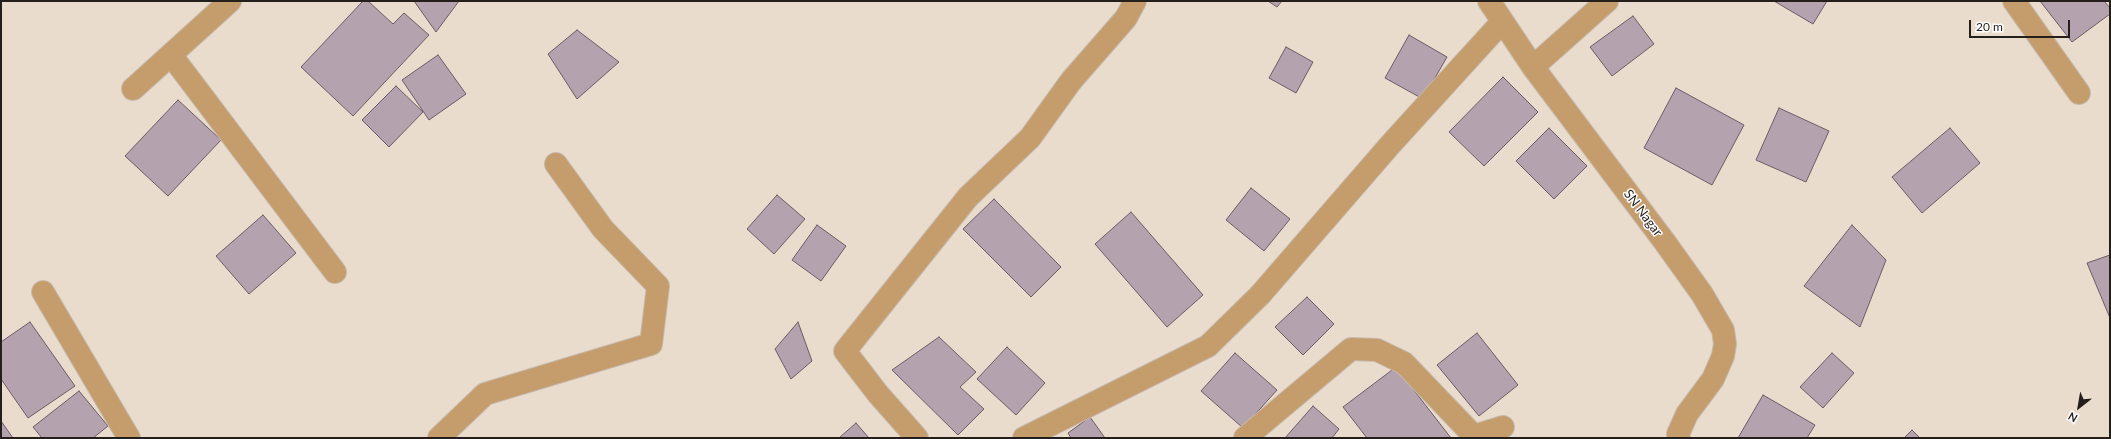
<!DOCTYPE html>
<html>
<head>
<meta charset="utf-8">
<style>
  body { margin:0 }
  #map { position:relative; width:2111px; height:439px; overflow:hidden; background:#e9dccd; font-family:Lato,sans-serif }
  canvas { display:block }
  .frame { position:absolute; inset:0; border:2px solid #241f1a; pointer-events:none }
  .north { position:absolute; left:2059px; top:387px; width:40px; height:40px; -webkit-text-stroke:3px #fff; paint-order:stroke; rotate:211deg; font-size:11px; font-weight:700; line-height:16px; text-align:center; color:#241f1a }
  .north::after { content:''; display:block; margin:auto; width:14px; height:18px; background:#241f1a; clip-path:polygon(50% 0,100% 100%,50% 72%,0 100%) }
  .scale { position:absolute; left:1969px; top:20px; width:101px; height:18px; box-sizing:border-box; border:2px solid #241f1a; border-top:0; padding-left:5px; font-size:12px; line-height:14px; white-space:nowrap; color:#241f1a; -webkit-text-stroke:3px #fff; paint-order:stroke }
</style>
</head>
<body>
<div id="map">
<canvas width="2111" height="439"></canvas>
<div class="frame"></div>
<div class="north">N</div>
<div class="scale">20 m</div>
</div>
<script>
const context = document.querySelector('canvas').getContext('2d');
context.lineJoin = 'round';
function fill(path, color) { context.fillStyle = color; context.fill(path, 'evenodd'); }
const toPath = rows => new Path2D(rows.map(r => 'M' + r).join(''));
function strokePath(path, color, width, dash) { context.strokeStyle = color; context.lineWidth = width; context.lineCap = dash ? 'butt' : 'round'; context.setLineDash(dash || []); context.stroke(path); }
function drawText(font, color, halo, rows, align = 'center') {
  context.font = font + ' Lato,sans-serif'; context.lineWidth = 3; context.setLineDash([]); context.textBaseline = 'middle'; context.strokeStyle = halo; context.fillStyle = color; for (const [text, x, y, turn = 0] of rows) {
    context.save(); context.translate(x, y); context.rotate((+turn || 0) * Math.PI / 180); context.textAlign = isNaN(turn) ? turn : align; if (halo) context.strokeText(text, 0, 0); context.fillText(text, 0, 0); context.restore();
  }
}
const building = toPath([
  [363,1,368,1,393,24,404,13,429,35,353,116,301,67,363,1],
  [414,1,459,1,436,32,414,1],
  [1268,1,1282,1,1277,7,1268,1],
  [1774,1,1827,1,1813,24,1774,1],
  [2040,1,2104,1,2110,8,2110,14,2072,42,2040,1],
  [1633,16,1654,44,1612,76,1590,47,1633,16],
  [577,30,619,62,577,99,548,54,577,30],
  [1409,35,1447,57,1423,99,1385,78,1409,35],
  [1286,47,1313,62,1296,93,1269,78,1286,47],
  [438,55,466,94,429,120,402,80,438,55],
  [1503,77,1538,112,1484,166,1449,132,1503,77],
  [396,86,423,112,389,147,362,120,396,86],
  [1676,88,1744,125,1712,185,1644,148,1676,88],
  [178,100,221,140,168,196,125,156,178,100],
  [1779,108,1829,131,1806,182,1756,160,1779,108],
  [1549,128,1587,166,1554,199,1516,161,1549,128],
  [1950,128,1980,163,1922,213,1892,177,1950,128],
  [1251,188,1290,219,1264,251,1226,220,1251,188],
  [777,195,805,219,774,254,747,229,777,195],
  [994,199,1061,267,1031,297,963,229,994,199],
  [1131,212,1203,295,1167,327,1095,244,1131,212],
  [263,215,296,253,249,294,216,256,263,215],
  [817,225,846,246,821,281,792,260,817,225],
  [1852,225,1886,260,1860,327,1804,286,1852,225],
  [2110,255,2110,318,2087,263,2110,255],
  [1307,297,1334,324,1303,355,1275,327,1307,297],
  [30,322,75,386,28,418,1,379,1,342,30,322],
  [798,322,812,361,791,379,775,349,798,322],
  [1477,333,1518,385,1479,416,1437,365,1477,333],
  [939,337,976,372,960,387,984,409,958,435,892,370,939,337],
  [1007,347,1045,383,1016,415,977,379,1007,347],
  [1235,353,1277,390,1243,428,1201,391,1235,353],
  [1832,353,1854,373,1823,408,1800,387,1832,353],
  [1396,367,1451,438,1367,438,1343,407,1396,367],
  [79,391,108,426,93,438,42,438,33,427,79,391],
  [1763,395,1815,425,1807,438,1738,438,1763,395],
  [1313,406,1339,429,1332,438,1285,438,1313,406],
  [1090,417,1105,438,1071,438,1068,433,1090,417],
  [1,421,13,438,1,438,1,421],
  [856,423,869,438,839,438,856,423],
  [1912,430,1920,438,1904,438,1912,430]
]);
const minor = toPath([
  [1489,1,1533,67,1664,241,1702,294,1723,330,1725,344,1723,356,1713,379,1687,414,1678,434,1679,438],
  [2014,1,2079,93],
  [171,55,335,272],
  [1533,67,1607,1],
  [133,89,230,1],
  [43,292,129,438],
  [439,438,485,394,651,344,658,286,603,229,556,164],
  [917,438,878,394,845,351,968,197,1030,138,1071,81,1126,18,1135,1],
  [1024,438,1208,346,1260,295,1390,145,1502,22],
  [1245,438,1351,349,1377,350,1404,363,1474,436,1503,427]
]);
const streetNames = [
  ["SN Nagar",1643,213,53]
];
fill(building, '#b4a3af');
strokePath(building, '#6b5b66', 1);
strokePath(minor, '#c6baad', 24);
strokePath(minor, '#c59c6c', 22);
drawText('13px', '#241f1a', '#fff', streetNames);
</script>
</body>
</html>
